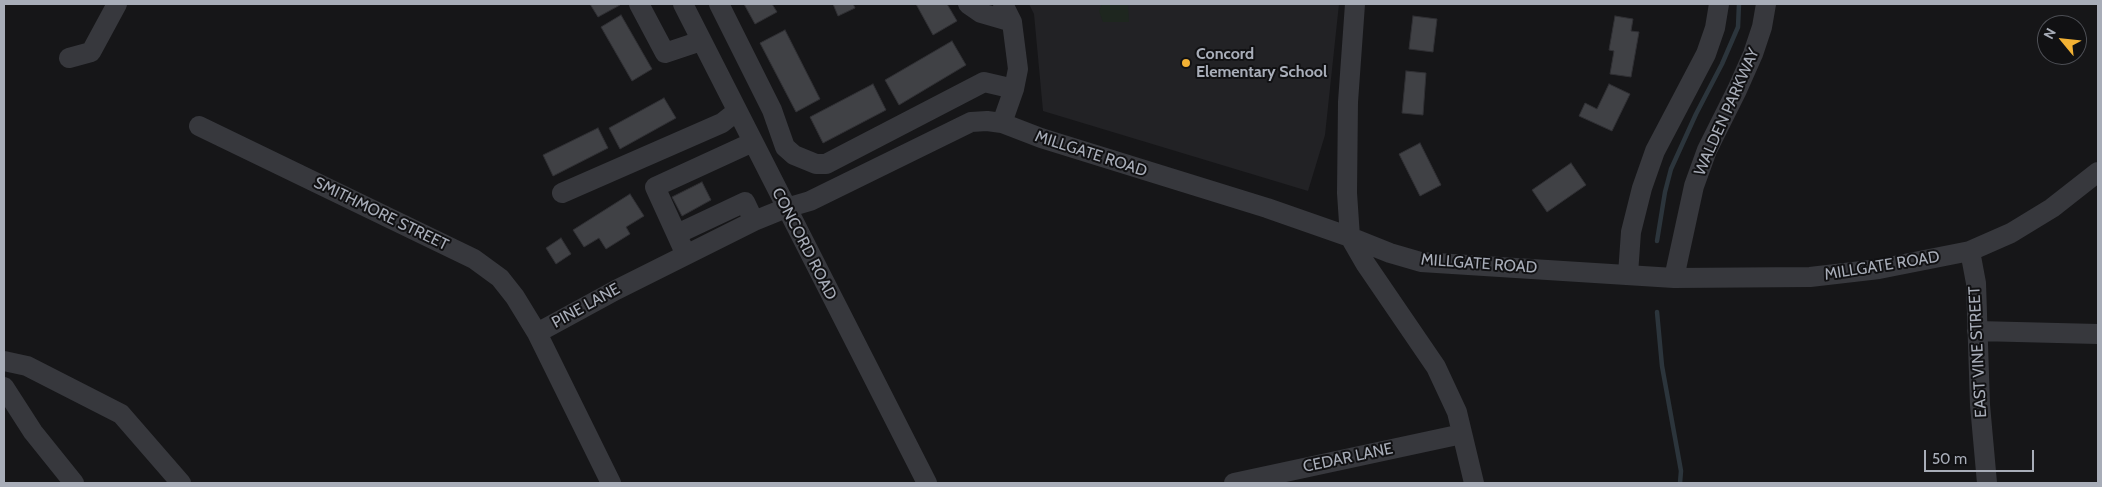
<!DOCTYPE html>
<html>
<head>
<meta charset="utf-8">
<style>
  body { margin:0 }
  #map { position:relative; width:2102px; height:487px; overflow:hidden; background:#161618; font-family:Cabin,sans-serif }
  canvas { display:block }
  .frame { position:absolute; inset:0; border:5px solid #a8adb8; pointer-events:none }
  .north { position:absolute; left:2037px; top:15px; width:50px; height:50px; box-sizing:border-box; background:#111113; border:1px solid #4d4f55; border-radius:50%; rotate:298deg; font-size:14px; font-weight:700; line-height:20px; text-align:center; color:#a8adb8 }
  .north::after { content:''; display:block; margin:auto; width:18px; height:22px; background:#f2b134; clip-path:polygon(50% 0,100% 100%,50% 72%,0 100%) }
  .scale { position:absolute; left:1924px; top:450px; width:110px; height:22px; box-sizing:border-box; border:2px solid #a8adb8; border-top:0; padding-left:6px; font-size:15px; line-height:18px; white-space:nowrap; color:#a8adb8; -webkit-text-stroke:4px #111113; paint-order:stroke }
</style>
</head>
<body>
<div id="map">
<canvas width="2102" height="487"></canvas>
<div class="frame"></div>
<div class="north">N</div>
<div class="scale">50 m</div>
</div>
<script>
const context = document.querySelector('canvas').getContext('2d');
context.lineJoin = 'round';
function fill(path, color) { context.fillStyle = color; context.fill(path, 'evenodd'); }
const toPath = rows => new Path2D(rows.map(r => 'M' + r).join(''));
function strokePath(path, color, width, dash) { context.strokeStyle = color; context.lineWidth = width; context.lineCap = dash ? 'butt' : 'round'; context.setLineDash(dash || []); context.stroke(path); }
function drawText(font, color, halo, rows, align = 'center') {
  context.font = font + ' Cabin,sans-serif'; context.lineWidth = 4; context.setLineDash([]); context.textBaseline = 'middle'; context.strokeStyle = halo; context.fillStyle = color; for (const [text, x, y, turn = 0] of rows) {
    context.save(); context.translate(x, y); context.rotate((+turn || 0) * Math.PI / 180); context.textAlign = isNaN(turn) ? turn : align; if (halo) context.strokeText(text, 0, 0); context.fillText(text, 0, 0); context.restore();
  }
}
const built = toPath([
  [1029,4,1339,4,1325,135,1308,191,1043,111,1034,14]
]);
const green = toPath([
  [1102,4,1128,4,1129,22,1103,22,1099,11]
]);
const stream = toPath([
  [1657,241,1665,192,1671,169,1696,114,1722,64,1738,27,1739,4],
  [1657,312,1662,366,1681,471,1680,483]
]);
const building = toPath([
  [590,4,619,4,620,5,598,17,590,4],
  [744,4,772,4,777,12,755,24,744,4],
  [833,4,853,4,855,8,838,16,833,4],
  [916,4,947,4,957,21,933,35,916,4],
  [621,15,652,69,632,81,601,27,621,15],
  [1413,16,1437,19,1433,52,1409,49,1413,16],
  [1615,16,1633,19,1631,31,1639,32,1631,77,1610,74,1614,51,1609,50,1615,16],
  [785,30,820,99,796,112,760,43,785,30],
  [952,41,966,65,899,105,885,80,952,41],
  [1406,71,1426,73,1423,115,1402,113,1406,71],
  [873,84,886,110,823,143,810,117,873,84],
  [1609,84,1630,94,1612,131,1579,116,1585,103,1597,109,1609,84],
  [664,98,676,118,620,149,609,128,664,98],
  [598,128,608,148,553,176,543,155,598,128],
  [1420,143,1441,185,1420,196,1399,154,1420,143],
  [1571,163,1586,185,1547,212,1532,190,1571,163],
  [702,182,711,200,682,216,672,197,702,182],
  [630,194,644,216,626,227,630,234,606,249,599,238,584,247,573,230,630,194],
  [561,238,571,254,556,264,546,248,561,238]
]);
const minor = toPath([
  [639,4,665,53,701,41],
  [683,4,927,483],
  [719,4,772,110,785,147,794,155,816,164,826,164,984,82,1014,89],
  [968,4,981,13,1012,22],
  [1355,4,1348,102,1347,193,1350,237,1365,263,1436,367,1457,412,1474,483],
  [69,58,91,52,117,4],
  [1002,123,1014,89,1018,69,1012,22,1003,4],
  [199,126,474,259,500,278,515,297,537,333,611,483],
  [562,193,722,123,737,111],
  [677,234,745,202,754,221],
  [1970,251,1976,283,1980,405,1987,483],
  [686,255,655,187,753,142],
  [1628,274,1631,232,1642,188,1655,151,1706,54,1715,28,1719,4],
  [1674,278,1694,186,1707,150,1737,90,1753,54,1762,27,1766,4],
  [1977,331,2098,334],
  [537,333,616,290,754,221,786,208,810,201,971,122,987,121,1002,123,1041,138,1267,208,1350,237,1390,253,1421,262,1674,278,1810,277,1879,269,1970,251,2011,233,2052,208,2098,172],
  [4,361,27,366,121,414,181,483],
  [4,387,33,432,74,483],
  [1234,483,1462,434]
]);
const markers = [
  [1186,63,5,"#f2b134"]
];
const poiNames = [
  ["Concord",1196,54],
  ["Elementary School",1196,72]
];
const streetNames = [
  ["WALDEN PARKWAY",1727,112,-66],
  ["MILLGATE ROAD",1091,154,18],
  ["SMITHMORE STREET",381,214,26],
  ["CONCORD ROAD",804,244,63],
  ["MILLGATE ROAD",1479,264,4],
  ["MILLGATE ROAD",1882,266,-9],
  ["PINE LANE",586,306,-29],
  ["EAST VINE STREET",1978,352,-93],
  ["CEDAR LANE",1348,458,-12]
];
fill(built, '#222225');
fill(green, '#1e261f');
strokePath(stream, '#2c353c', 4.5);
fill(building, '#404145');
strokePath(building, '#303034', 1);
strokePath(minor, '#37383d', 20);
for (const [x, y, r, color] of markers) { const dot = new Path2D(); dot.arc(x, y, r, 0, 2 * Math.PI); context.fillStyle = color; context.fill(dot); strokePath(dot, '#111113', 2); }
drawText('bold 16px', '#a8adb8', '#111113', poiNames, 'left');
drawText('16px', '#a8adb8', '#111113', streetNames);
</script>
</body>
</html>
